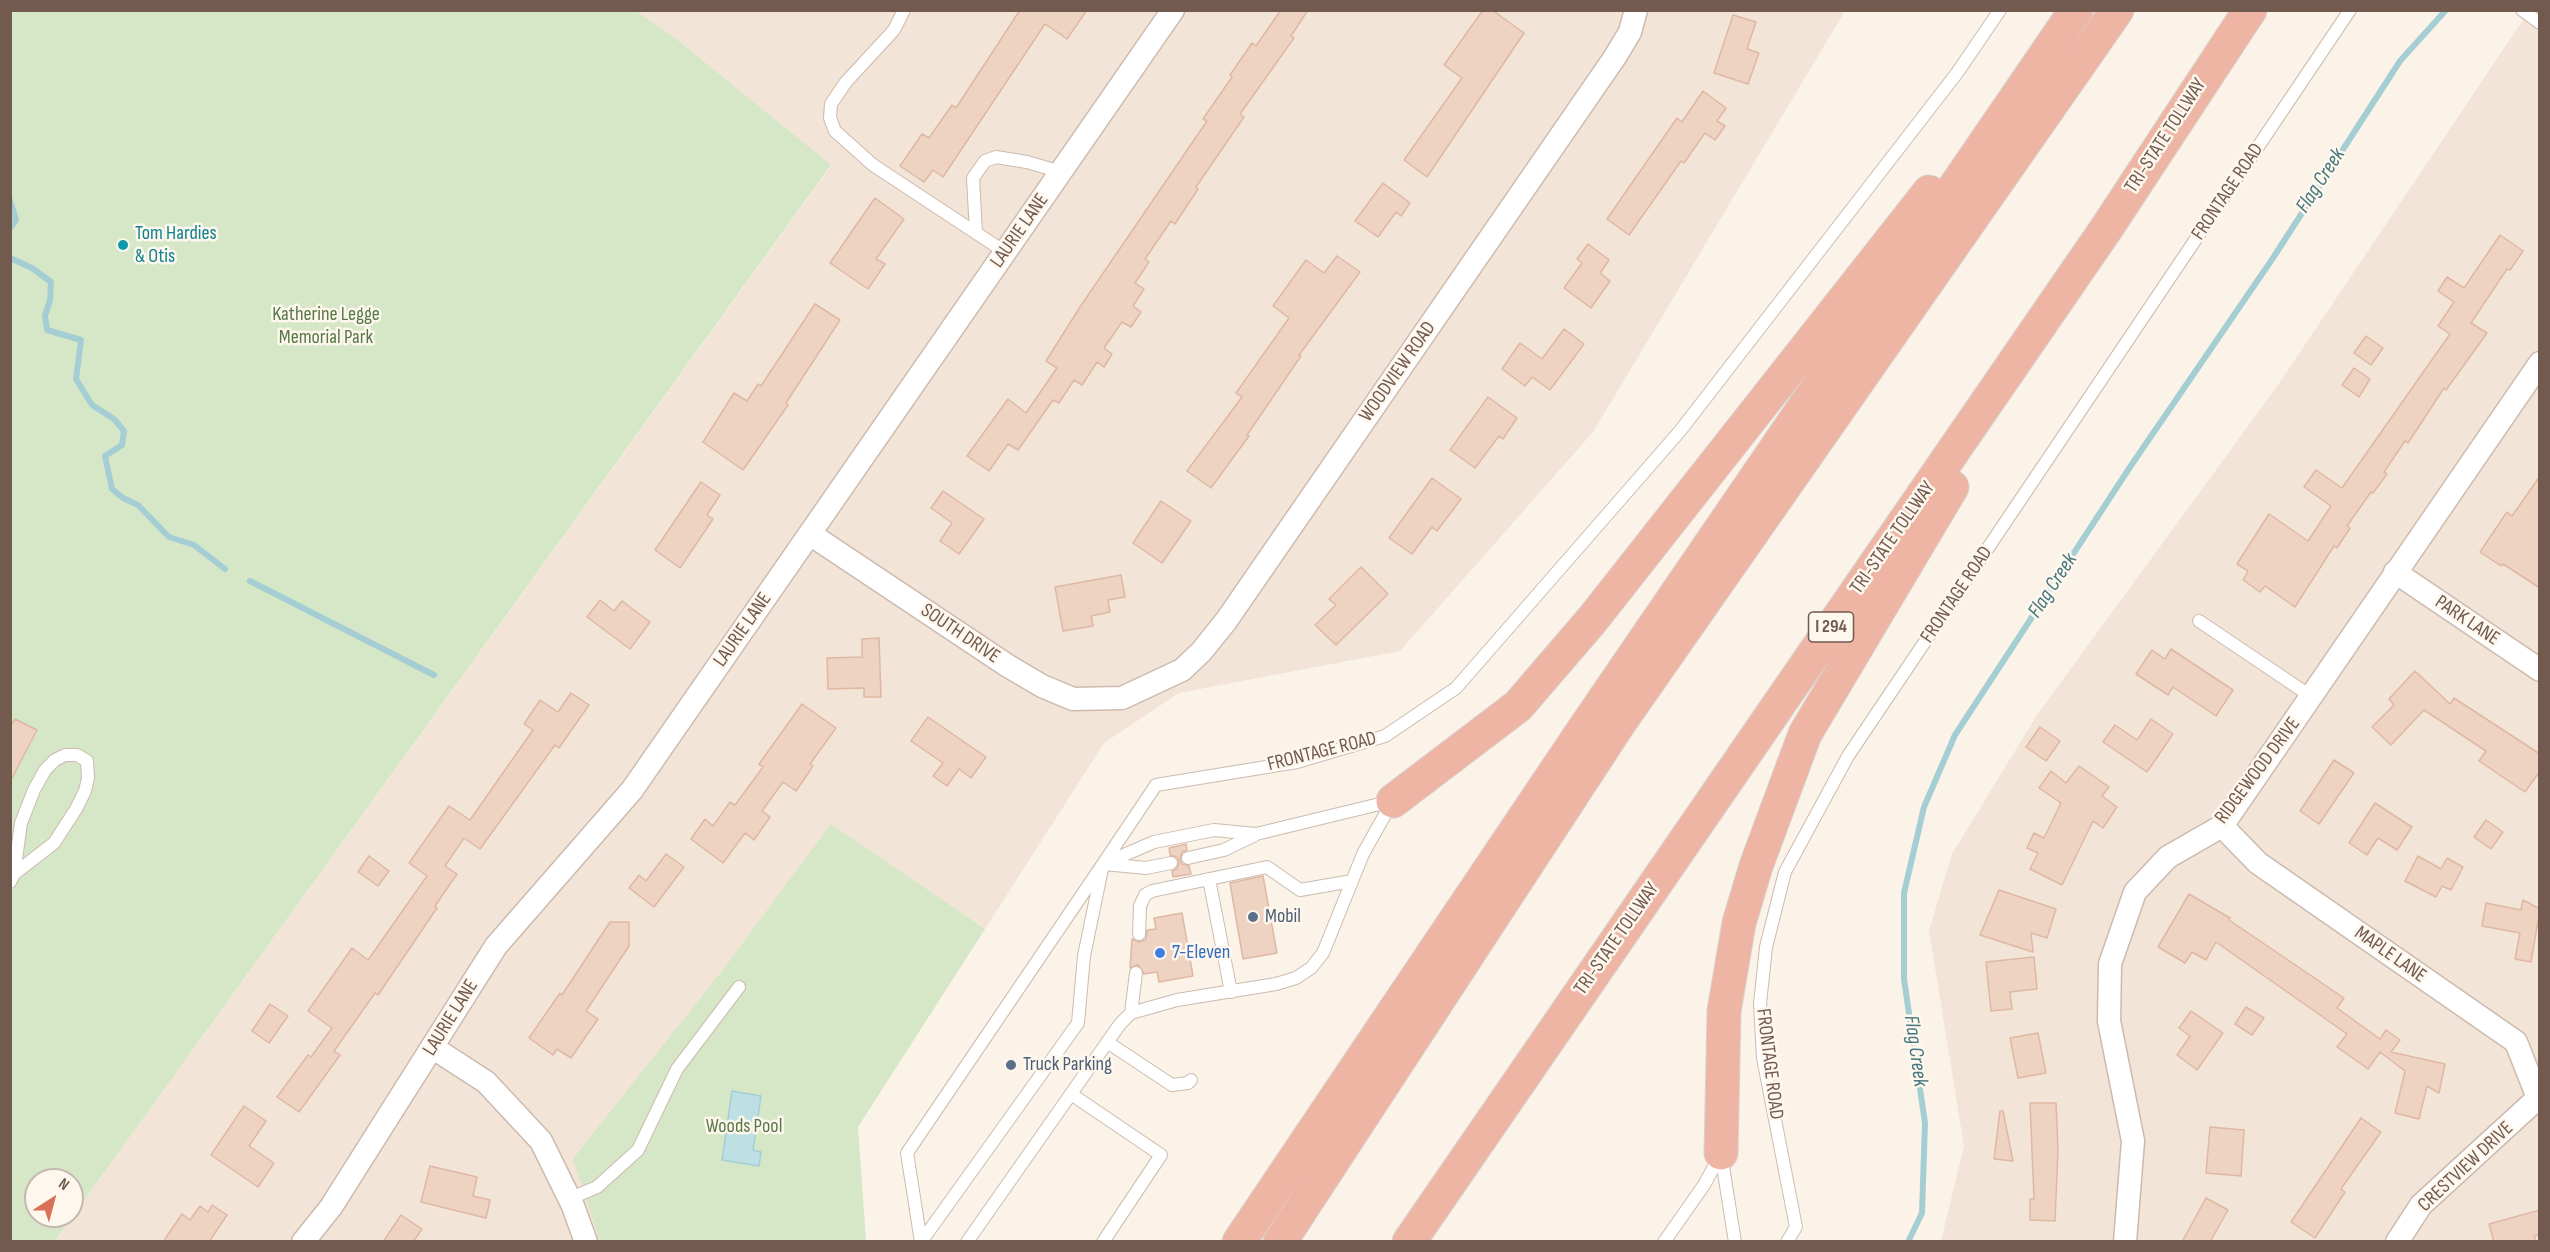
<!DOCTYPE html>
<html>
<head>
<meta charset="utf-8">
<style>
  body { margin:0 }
  #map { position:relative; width:2550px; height:1252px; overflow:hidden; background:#fbf3e8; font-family:"Sofia Sans Condensed",sans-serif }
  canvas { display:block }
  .frame { position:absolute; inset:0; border:12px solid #725a4e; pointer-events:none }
  .north { position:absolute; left:24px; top:1168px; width:60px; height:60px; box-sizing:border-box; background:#fdf7ee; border:2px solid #c5b8ae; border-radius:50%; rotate:36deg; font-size:16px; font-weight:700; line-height:24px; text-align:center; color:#725a4e }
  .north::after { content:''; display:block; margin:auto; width:21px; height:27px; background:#da7058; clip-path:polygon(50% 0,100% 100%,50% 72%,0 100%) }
</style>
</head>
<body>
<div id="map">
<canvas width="2550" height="1252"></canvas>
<div class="frame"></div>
<div class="north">N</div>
</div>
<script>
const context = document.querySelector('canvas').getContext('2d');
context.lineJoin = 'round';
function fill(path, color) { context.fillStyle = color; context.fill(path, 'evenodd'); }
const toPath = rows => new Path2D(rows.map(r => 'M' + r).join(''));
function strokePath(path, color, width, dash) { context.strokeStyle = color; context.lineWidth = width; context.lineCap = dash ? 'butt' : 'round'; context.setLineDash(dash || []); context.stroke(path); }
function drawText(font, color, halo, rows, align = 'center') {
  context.font = font + ' "Sofia Sans Condensed",sans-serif'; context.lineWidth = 5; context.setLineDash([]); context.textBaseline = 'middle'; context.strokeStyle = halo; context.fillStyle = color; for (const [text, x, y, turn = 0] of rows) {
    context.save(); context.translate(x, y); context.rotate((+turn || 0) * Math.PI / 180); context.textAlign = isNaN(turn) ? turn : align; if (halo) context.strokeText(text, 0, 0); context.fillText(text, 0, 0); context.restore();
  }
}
const residential = toPath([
  [636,11,1845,11,1593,432,1400,651,1179,693,1104,743,985,929,831,825,721,972,590,1208,600,1241,54,1242,831,166,670,34],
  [2529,11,2539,11,2539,1241,1941,1241,1964,1146,1929,931,1952,854,2037,715,2278,385]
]);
const green = toPath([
  [10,11,636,11,670,34,831,165,54,1242,10,1241],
  [36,1180,72,1180,72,1216,36,1216],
  [831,824,985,929,858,1127,866,1241,600,1241,573,1159,721,972]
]);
const water = toPath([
  [732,1091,761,1096,753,1150,761,1152,759,1166,722,1160,732,1091]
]);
const stream = toPath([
  [10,200,16,220,10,228],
  [10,258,32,268,51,282,50,300,45,316,47,330,81,340,76,379,92,405,114,419,124,431,122,445,105,456,112,489,123,498,138,505,169,537,194,545,225,569],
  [250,581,434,675],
  [1908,1242,1922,1213,1925,1123,1904,979,1904,893,1924,807,1955,735,2130,467,2273,258,2400,61,2446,10]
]);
const building = toPath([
  [1020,10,1087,10,1067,39,1045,24,943,177,933,170,924,182,900,166,922,134,929,138,952,105,956,108,1020,10],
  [1281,10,1308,10,1291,36,1294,38,1240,114,1244,117,1196,187,1198,189,1175,224,1171,221,1145,259,1149,262,1135,283,1144,289,1133,306,1141,312,1131,327,1122,322,1104,348,1112,354,1104,367,1097,362,1082,385,1074,380,1059,403,1053,400,1018,450,1008,444,989,471,967,456,1008,399,1026,413,1057,368,1046,361,1080,307,1207,121,1203,119,1232,77,1230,75,1252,43,1256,46,1281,10],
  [1483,10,1492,10,1524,33,1427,177,1404,160,1462,78,1444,65,1483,10],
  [1733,15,1756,22,1747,49,1759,53,1748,84,1714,73,1733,15],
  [1703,91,1726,108,1717,121,1725,126,1715,140,1705,133,1684,163,1681,161,1629,235,1607,219,1677,118,1682,122,1703,91],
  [1383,183,1410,203,1401,216,1396,212,1378,237,1355,221,1383,183],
  [875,198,904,219,876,259,885,264,868,289,830,263,875,198],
  [2500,235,2523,251,2510,270,2507,269,2471,323,2487,333,2446,390,2444,388,2408,443,2405,441,2384,472,2387,474,2373,493,2371,492,2347,526,2350,528,2337,548,2334,546,2295,607,2265,586,2260,592,2243,580,2248,571,2237,564,2269,514,2308,541,2331,506,2304,487,2316,470,2342,488,2450,334,2438,326,2454,302,2438,291,2447,277,2464,288,2500,235],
  [1588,244,1609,260,1600,273,1610,281,1591,308,1564,288,1582,263,1577,259,1588,244],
  [1337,256,1360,272,1299,355,1301,356,1247,435,1249,436,1211,488,1187,471,1242,397,1236,393,1289,318,1273,306,1306,260,1324,273,1337,256],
  [815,304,840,320,786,403,788,405,743,470,703,442,734,393,747,401,758,384,761,386,815,304],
  [1564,329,1584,344,1550,390,1532,377,1525,386,1502,369,1520,343,1542,359,1564,329],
  [2366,336,2383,348,2371,365,2354,353,2366,336],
  [2354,368,2370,379,2359,397,2342,385,2354,368],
  [1488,397,1517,418,1503,439,1499,436,1475,468,1450,450,1488,397],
  [2540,476,2540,588,2503,564,2501,566,2480,552,2507,512,2512,516,2540,476],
  [1432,478,1461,499,1437,531,1432,527,1412,554,1389,538,1432,478],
  [701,482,720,495,707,515,713,519,680,568,655,550,701,482],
  [943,491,984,519,959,554,940,541,952,523,931,508,943,491],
  [1161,501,1191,521,1162,563,1133,543,1161,501],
  [1361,567,1388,594,1336,645,1315,625,1336,605,1329,599,1361,567],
  [1121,575,1125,597,1108,600,1110,612,1091,616,1093,626,1063,631,1055,587,1121,575],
  [600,600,614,611,622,601,650,622,630,649,587,617,600,600],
  [879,638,881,697,864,697,864,688,828,689,827,658,862,657,862,639,879,638],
  [2171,649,2233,690,2216,716,2173,687,2168,695,2136,674,2152,650,2165,659,2171,649],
  [2415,671,2450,704,2454,698,2540,754,2540,771,2525,792,2479,761,2486,751,2424,710,2391,745,2372,727,2394,705,2389,699,2415,671],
  [571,693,589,705,559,748,555,745,480,849,464,838,445,866,457,874,435,906,437,908,378,995,375,993,334,1051,340,1055,299,1112,277,1097,308,1055,311,1057,332,1028,308,1011,352,948,368,960,427,876,409,863,449,806,470,820,533,730,524,724,540,700,558,712,571,693],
  [802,704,836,728,810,764,813,766,796,791,783,782,762,811,770,817,754,840,745,833,723,863,691,839,705,819,713,826,730,802,735,805,763,767,759,764,802,704],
  [928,717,986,757,971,778,959,769,947,786,933,776,943,763,911,741,928,717],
  [15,719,37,730,10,782,10,727,15,719],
  [2151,719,2173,734,2147,772,2103,742,2115,725,2137,740,2151,719],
  [2040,727,2060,741,2046,761,2026,747,2040,727],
  [2334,760,2354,773,2319,824,2300,811,2334,760],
  [2079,766,2109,787,2102,796,2117,807,2103,828,2093,821,2062,885,2030,869,2038,853,2027,848,2034,833,2044,838,2061,803,2039,788,2051,771,2066,783,2079,766],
  [2375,803,2412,827,2397,850,2378,838,2367,855,2349,843,2375,803],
  [2486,820,2503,832,2491,849,2474,837,2486,820],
  [1186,844,1187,850,1182,852,1180,859,1182,864,1189,866,1191,874,1173,877,1172,871,1177,869,1179,862,1177,857,1170,855,1169,848,1186,844],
  [666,854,684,867,654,907,629,888,639,875,646,881,666,854],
  [369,856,389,871,378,886,358,872,369,856],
  [2418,856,2441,869,2447,858,2463,867,2451,890,2442,886,2436,897,2405,881,2418,856],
  [1263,876,1277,953,1243,959,1230,883,1263,876],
  [1999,890,2056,909,2047,938,2031,933,2033,952,1980,935,1999,890],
  [2189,894,2230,918,2229,920,2344,998,2337,1008,2380,1039,2386,1030,2400,1040,2391,1052,2445,1064,2439,1093,2427,1086,2419,1119,2395,1113,2405,1071,2380,1052,2368,1069,2337,1047,2347,1034,2216,942,2206,960,2192,952,2185,963,2158,947,2189,894],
  [2523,900,2540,909,2531,962,2515,959,2520,933,2482,926,2486,903,2521,910,2523,900],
  [1182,913,1193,976,1159,982,1157,972,1144,974,1138,965,1130,968,1132,939,1139,942,1146,939,1147,930,1156,929,1154,918,1182,913],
  [610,922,629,922,629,946,586,1011,598,1019,571,1058,557,1049,553,1055,529,1038,560,993,562,995,610,922],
  [2034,957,2037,989,2010,992,2012,1009,1991,1011,1986,962,2034,957],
  [270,1004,288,1016,269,1043,252,1031,270,1004],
  [2246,1007,2264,1018,2252,1035,2235,1024,2246,1007],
  [2191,1011,2223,1033,2197,1070,2177,1055,2190,1036,2179,1028,2191,1011],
  [2038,1033,2046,1073,2018,1078,2010,1038,2038,1033],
  [2030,1103,2056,1103,2058,1150,2055,1221,2030,1220,2030,1199,2034,1199,2030,1103],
  [244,1106,266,1121,249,1146,274,1163,258,1187,211,1155,244,1106],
  [2000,1111,2003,1111,2013,1161,1994,1159,2000,1111],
  [2361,1118,2381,1132,2341,1189,2345,1192,2315,1238,2291,1222,2361,1118],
  [2210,1127,2244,1130,2241,1176,2206,1173,2210,1127],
  [430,1166,477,1177,473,1196,490,1200,486,1218,421,1202,430,1166],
  [2206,1198,2228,1210,2210,1242,2182,1242,2206,1198],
  [212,1205,227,1215,209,1242,163,1242,182,1214,190,1220,200,1206,208,1212,212,1205],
  [2540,1210,2540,1234,2534,1236,2536,1242,2494,1242,2489,1224,2540,1210],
  [401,1215,422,1229,413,1242,383,1242,401,1215]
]);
const lane = toPath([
  [904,10,894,30,846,82,831,104,830,118,835,131,873,165,1005,252],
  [2522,10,2540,23],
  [976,233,973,178,985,161,996,157,1027,162,1061,172],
  [2199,621,2312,697],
  [1188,858,1224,850,1255,835],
  [1104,864,1146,868,1171,863],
  [1209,879,1231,992],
  [10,882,14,874,21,823,34,790,45,770,55,760,65,755,77,755,87,761,88,778,85,791,76,809,54,843,14,874],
  [1139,934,1140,906,1145,895,1152,891,1267,867,1300,890,1352,881],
  [1131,1013,1136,973],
  [1107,1042,1172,1085,1188,1083,1191,1080],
  [1071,1094,1161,1155,1103,1242],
  [1721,1154,1735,1242],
  [569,1199,597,1187,638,1150,677,1069,739,987],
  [921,1242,1078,1023,1084,956,1103,864,1156,785,1297,762,1385,736,1456,688,1680,431,1957,73,2000,10],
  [921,1242,907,1153,1103,864,1154,842,1214,830,1256,834,1392,801],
  [967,1242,1120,1024,1131,1013,1177,1000,1276,984,1296,978,1311,968,1323,953,1363,854,1392,802],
  [1664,1242,1704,1185,1721,1154],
  [1787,1242,1796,1227,1763,1058,1760,1004,1766,947,1785,872,1848,756,2350,10]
]);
const street = toPath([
  [810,534,1008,666,1042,686,1073,699,1122,698,1182,670,1201,652,1226,621,1615,57,1630,32,1636,10],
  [2395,572,2540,670],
  [2222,826,2258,863,2516,1042,2538,1098],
  [432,1047,486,1082,541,1141,573,1206,586,1242],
  [303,1242,331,1207,496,946,632,790,1173,10],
  [2125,1242,2133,1141,2109,1021,2110,964,2135,892,2168,857,2222,826,2540,363],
  [2397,1242,2421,1205,2538,1098]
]);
const highway = toPath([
  [1393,801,1518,706,1592,620,1929,192],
  [1721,1153,1724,1011,1739,923,1756,866,1805,734,1952,487],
  [1239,1242,1586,726,2076,10],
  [1280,1242,1620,722,2117,10],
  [1409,1242,2106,229,2250,10]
]);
const markers = [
  [123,245,6,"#0f9aa8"],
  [1253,917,6,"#5c6f8a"],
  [1160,953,6,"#3f7fe0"],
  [1011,1065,6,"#5c6f8a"]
];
const shields = [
  [1831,627,45]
];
const shieldNames = [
  ["I 294",1831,627]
];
const streetNames = [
  ["TRI-STATE TOLLWAY",2166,136,-57],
  ["FRONTAGE ROAD",2228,192,-56],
  ["LAURIE LANE",1020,231,-55],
  ["WOODVIEW ROAD",1398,372,-55],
  ["TRI-STATE TOLLWAY",1893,538,-55],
  ["FRONTAGE ROAD",1957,595,-56],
  ["PARK LANE",2467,621,34],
  ["LAURIE LANE",743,630,-55],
  ["SOUTH DRIVE",960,634,34],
  ["FRONTAGE ROAD",1322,752,-14],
  ["RIDGEWOOD DRIVE",2258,771,-53],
  ["TRI-STATE TOLLWAY",1617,939,-55],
  ["MAPLE LANE",2390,955,35],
  ["LAURIE LANE",451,1018,-58],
  ["FRONTAGE ROAD",1769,1064,83],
  ["CRESTVIEW DRIVE",2466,1167,-43]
];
const cultureNames = [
  ["Tom Hardies",135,234],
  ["& Otis",135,257]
];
const parkNames = [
  ["Katherine Legge",326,315],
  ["Memorial Park",326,338],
  ["Woods Pool",744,1127]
];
const serviceNames = [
  ["Mobil",1265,917],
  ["Truck Parking",1023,1065]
];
const shopNames = [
  ["7-Eleven",1172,953]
];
const waterNames = [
  ["Flag Creek",2321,181,-57],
  ["Flag Creek",2053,586,-57],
  ["Flag Creek",1915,1051,82]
];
fill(residential, '#f2e4d7');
fill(green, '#d5e7c7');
fill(water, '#bedfe3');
strokePath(water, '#a5ced4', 1.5);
strokePath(stream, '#a5ced4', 6);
fill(building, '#eed2c2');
strokePath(building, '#dfb8a4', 1.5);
strokePath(lane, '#ccbaaf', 14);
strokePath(street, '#ccbaaf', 25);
strokePath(highway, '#d8d1cd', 35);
strokePath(lane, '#fff', 12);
strokePath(street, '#fff', 22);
strokePath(highway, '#efb5a4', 33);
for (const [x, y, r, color] of markers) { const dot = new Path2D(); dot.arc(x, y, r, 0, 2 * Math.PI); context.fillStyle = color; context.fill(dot); strokePath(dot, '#fdf7ee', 2); }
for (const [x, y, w] of shields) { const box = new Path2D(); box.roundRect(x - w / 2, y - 15, w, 30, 4.5); context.fillStyle = '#fdf7ee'; context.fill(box); strokePath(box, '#725a4e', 1.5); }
drawText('bold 18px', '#725a4e', null, shieldNames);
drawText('20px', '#725a4e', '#fdf7ee', streetNames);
drawText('20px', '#0d838f', '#fdf7ee', cultureNames, 'left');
drawText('20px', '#577847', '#fdf7ee', parkNames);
drawText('20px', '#4e5e75', '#fdf7ee', serviceNames, 'left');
drawText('20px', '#366cbe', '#fdf7ee', shopNames, 'left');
drawText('italic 21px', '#46767d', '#fdf7ee', waterNames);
</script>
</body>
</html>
